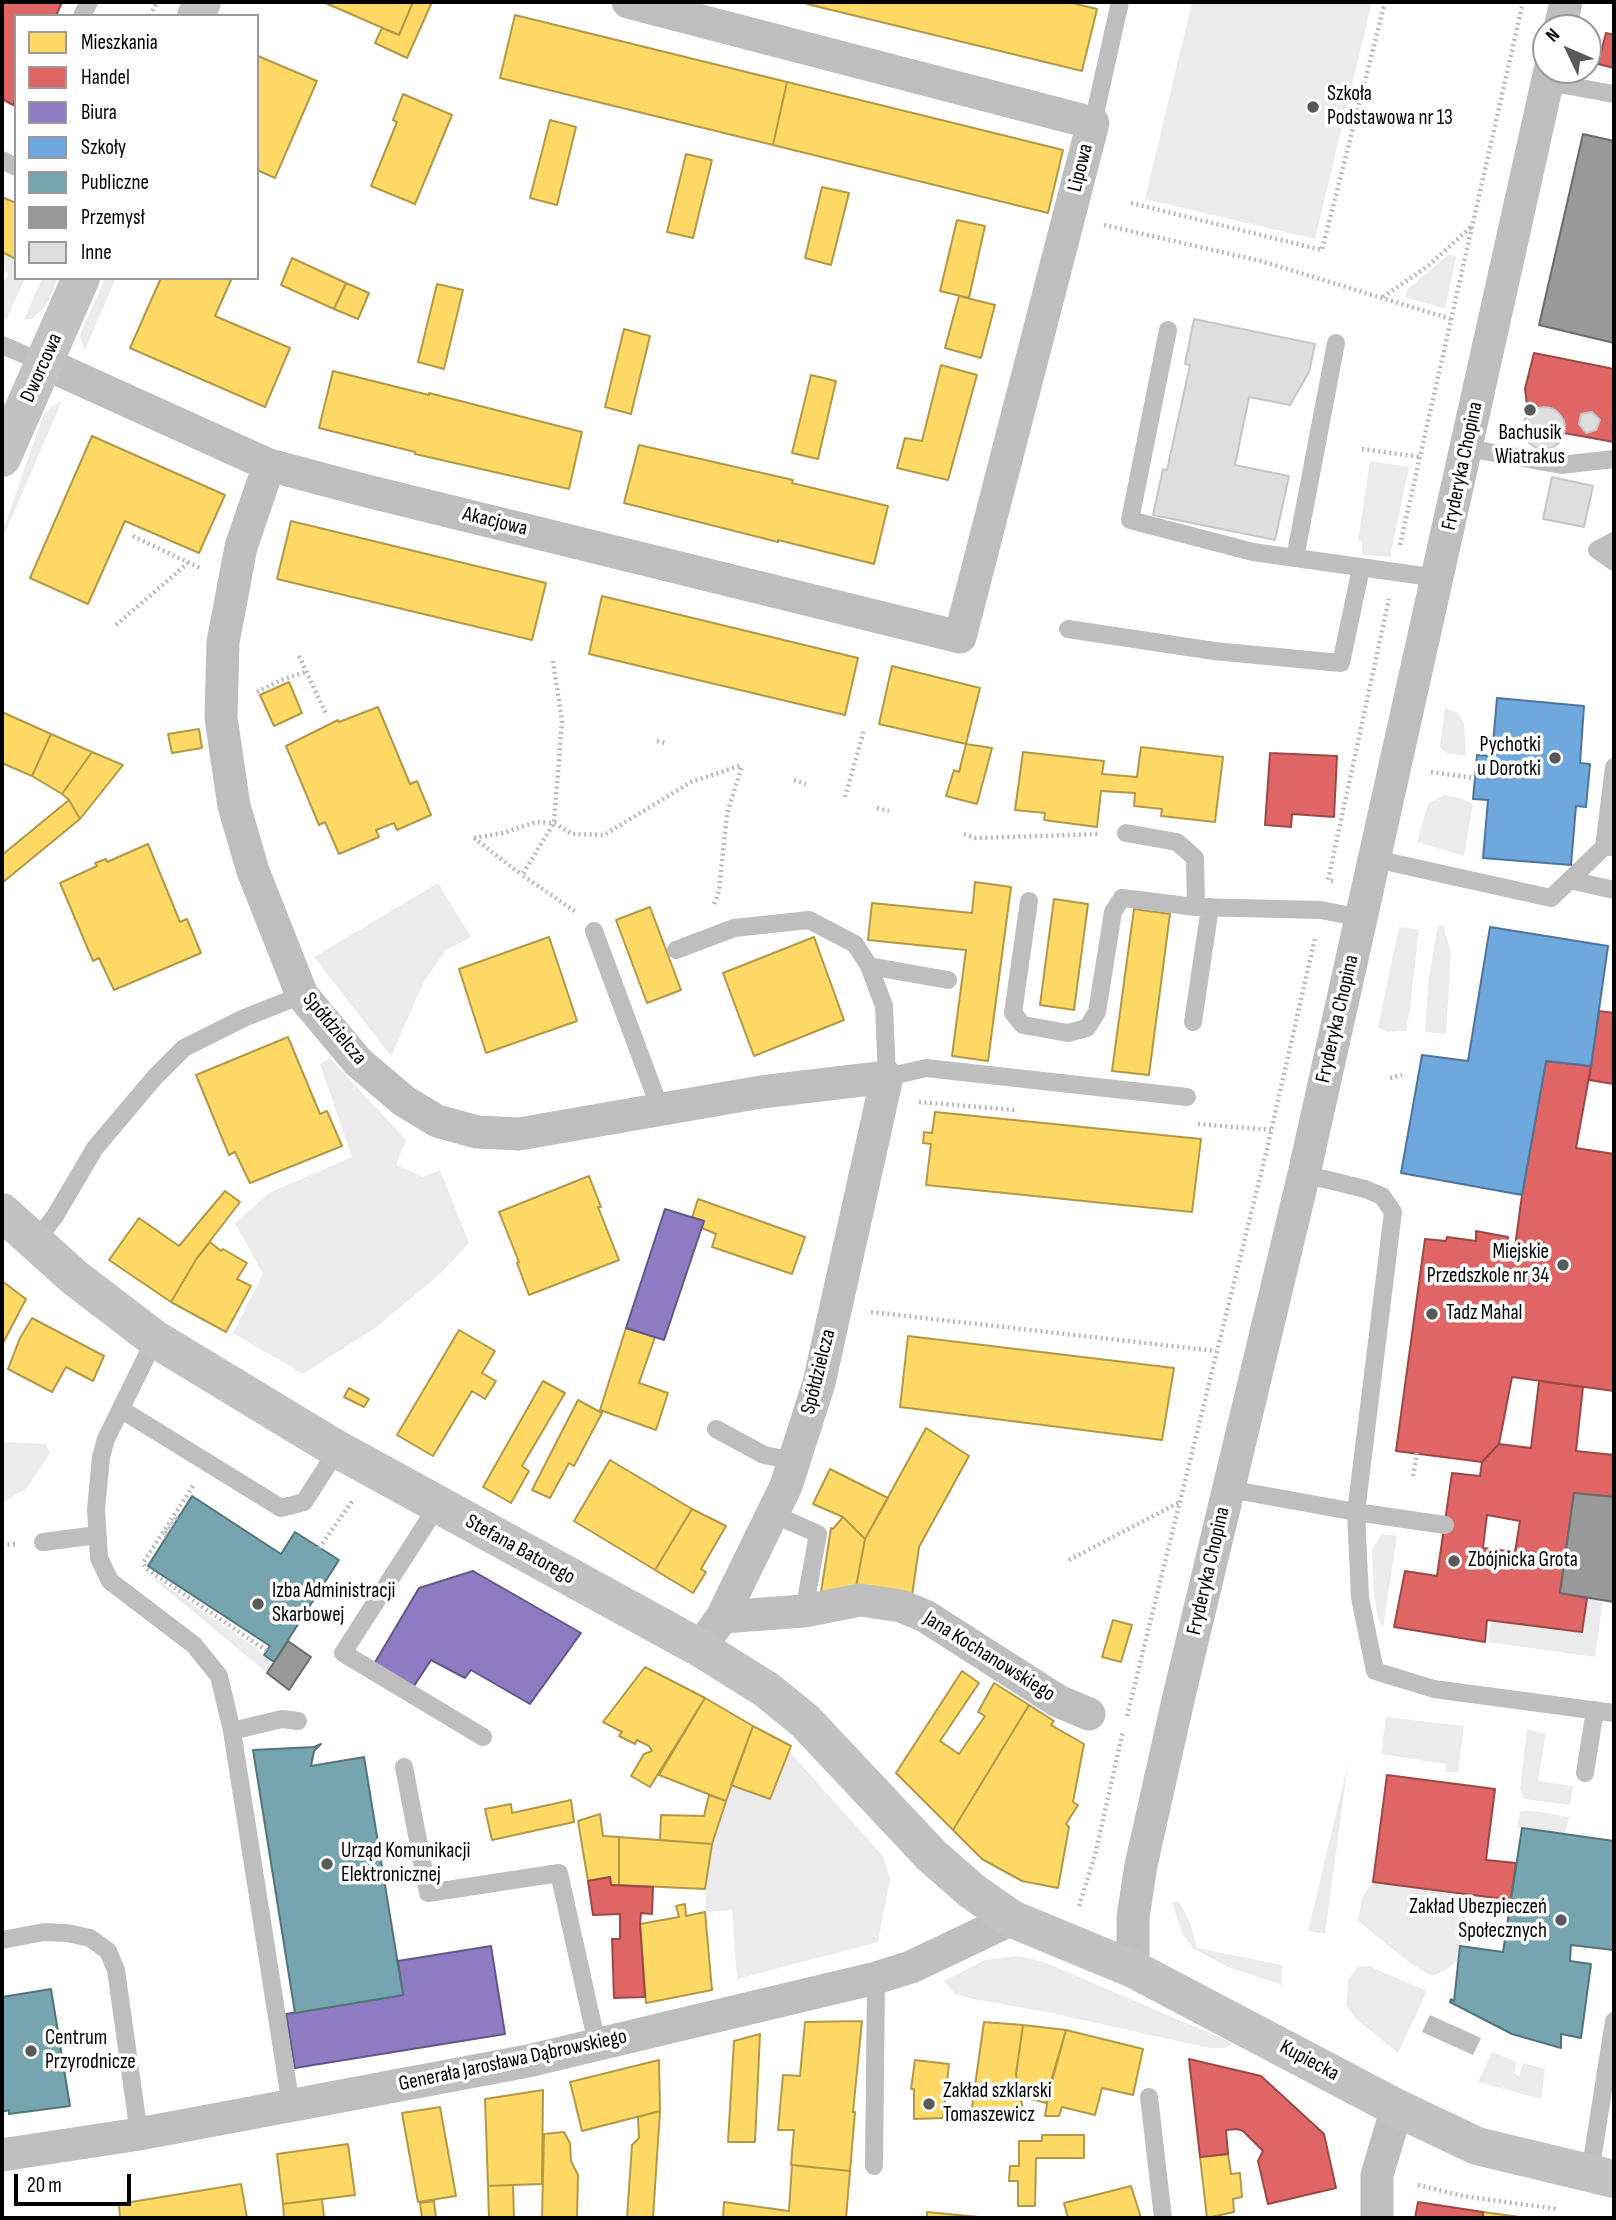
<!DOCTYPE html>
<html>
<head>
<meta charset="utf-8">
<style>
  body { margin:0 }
  #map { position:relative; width:1616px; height:2220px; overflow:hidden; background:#fff; font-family:"Sofia Sans Condensed",sans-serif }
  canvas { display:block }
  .frame { position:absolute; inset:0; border:4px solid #000; pointer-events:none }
  .legend { position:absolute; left:14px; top:14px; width:245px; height:266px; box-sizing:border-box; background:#fff; border:2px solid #999; margin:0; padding:9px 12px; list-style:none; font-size:21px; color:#000 }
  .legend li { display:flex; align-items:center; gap:14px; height:35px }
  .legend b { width:35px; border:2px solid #999 }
  .north { position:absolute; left:1532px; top:14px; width:70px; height:70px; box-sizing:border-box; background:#fff; border:2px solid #999; border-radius:50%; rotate:314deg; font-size:19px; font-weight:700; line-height:28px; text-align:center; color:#000 }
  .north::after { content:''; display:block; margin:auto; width:24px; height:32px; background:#595959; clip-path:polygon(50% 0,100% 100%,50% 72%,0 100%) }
  .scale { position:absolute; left:14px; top:2174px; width:117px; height:32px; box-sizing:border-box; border:4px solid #000; border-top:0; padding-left:9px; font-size:21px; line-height:24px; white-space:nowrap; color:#000; -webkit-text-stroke:5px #fff; paint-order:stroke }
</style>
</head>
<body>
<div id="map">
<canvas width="1616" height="2220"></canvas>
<div class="frame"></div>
<ul class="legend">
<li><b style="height:19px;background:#ffd966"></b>Mieszkania</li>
<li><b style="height:19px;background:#e06666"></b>Handel</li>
<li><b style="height:19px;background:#8e7cc3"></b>Biura</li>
<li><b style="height:19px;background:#6fa8dc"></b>Szkoły</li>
<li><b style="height:19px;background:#76a5af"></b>Publiczne</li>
<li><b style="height:19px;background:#999"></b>Przemysł</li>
<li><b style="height:19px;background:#dedede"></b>Inne</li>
</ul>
<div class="north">N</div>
<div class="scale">20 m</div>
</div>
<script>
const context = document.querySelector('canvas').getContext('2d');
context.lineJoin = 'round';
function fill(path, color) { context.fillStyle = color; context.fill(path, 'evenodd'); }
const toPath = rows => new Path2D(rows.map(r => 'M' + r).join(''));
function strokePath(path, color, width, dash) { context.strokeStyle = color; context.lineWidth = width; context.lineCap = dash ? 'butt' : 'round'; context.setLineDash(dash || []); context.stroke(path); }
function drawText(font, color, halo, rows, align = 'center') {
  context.font = font + ' "Sofia Sans Condensed",sans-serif'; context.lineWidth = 7; context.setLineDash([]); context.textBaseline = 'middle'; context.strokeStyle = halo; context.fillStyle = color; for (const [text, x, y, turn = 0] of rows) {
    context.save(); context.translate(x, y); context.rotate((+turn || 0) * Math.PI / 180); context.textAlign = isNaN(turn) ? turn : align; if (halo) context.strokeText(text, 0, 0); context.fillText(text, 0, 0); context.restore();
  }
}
const green = toPath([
  [1192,2,1372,2,1315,239,1145,199],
  [2,251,16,258,16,278,25,278,6,321,2,320,2,289,8,273,2,270],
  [1449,254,1456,257,1445,309,1405,297,1408,289],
  [42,278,58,278,46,306,32,319,24,320],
  [105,278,116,278,85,350,80,337,82,330],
  [62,401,8,526,2,539,2,533,43,416,52,406],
  [1370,461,1409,467,1390,557,1362,555,1362,542,1358,541],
  [1445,708,1458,713,1464,723,1466,756,1446,753,1440,747],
  [1444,795,1460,798,1473,804,1464,856,1417,842,1428,804],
  [438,883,471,937,445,951,424,982,391,1056,314,957],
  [1443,925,1451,952,1446,1034,1425,1032,1429,976,1438,926],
  [1399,927,1419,929,1410,1008,1406,1031,1386,1032,1378,1027],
  [330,1058,406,1140,396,1165,423,1177,440,1170,469,1243,441,1273,375,1328,303,1374,233,1333,263,1274,235,1223,269,1193,352,1157,320,1064],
  [2,1442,45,1444,50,1453,27,1488,2,1503],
  [1382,1534,1397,1536,1383,1627,1378,1618,1374,1594,1372,1549],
  [143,1570,256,1648,272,1664,267,1673],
  [1587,1598,1603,1600,1595,1657,1488,1642,1491,1620,1582,1632],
  [1386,1717,1464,1726,1458,1772,1446,1772,1446,1764,1381,1754],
  [1527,1729,1546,1734,1538,1781,1573,1786,1570,1805,1524,1799,1520,1789],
  [789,1751,883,1856,890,1879,878,1942,737,1979,732,1910,705,1912,707,1877,712,1844,731,1785],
  [1348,1763,1325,1934,1308,1931],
  [1527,1810,1569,1817,1565,1834,1517,1827,1520,1812],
  [1373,1882,1468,1894,1459,1959,1446,1970,1432,1976,1410,1963,1358,1921,1362,1898],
  [1172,1902,1179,1902,1190,1922,1197,1948,1282,1965,1282,1985,1228,1967,1194,1949,1182,1933],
  [1018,1956,1044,1962,1233,2043,1225,2048,1209,2048,1047,2012,973,1999,955,1994,944,1981,985,1960],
  [1369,1966,1427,1991,1398,2053,1354,2017,1346,2005,1349,1978,1358,1967],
  [1492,2052,1517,2062,1514,2073,1519,2076,1523,2063,1545,2069,1541,2099,1478,2082]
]);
const water = toPath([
  [1430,2015,1481,2038,1473,2055,1422,2032]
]);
const homes = toPath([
  [323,2,413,2,399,35,323,2],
  [413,2,432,2,407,58,375,43,382,28,399,35,413,2],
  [807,2,1068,2,1097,9,1082,71,807,4,807,2],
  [515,15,787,82,773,145,500,78,515,15],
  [258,56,317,81,275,178,257,170,258,56],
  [787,82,1063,150,1048,213,773,145,787,82],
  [403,94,452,115,415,204,371,186,397,122,393,120,403,94],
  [550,120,576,127,557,205,530,198,550,120],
  [686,154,712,160,693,238,667,232,686,154],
  [822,187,849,193,831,265,805,258,822,187],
  [2,197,16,203,16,259,2,252,2,197],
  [957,220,985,226,969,298,940,291,957,220],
  [292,258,346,283,334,309,281,285,292,258],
  [161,278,232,278,215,316,290,348,265,407,130,348,161,278],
  [346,283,369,293,358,319,334,309,346,283],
  [437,284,463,290,444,369,418,362,437,284],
  [959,296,995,305,981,358,945,348,959,296],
  [624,329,650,336,631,414,605,407,624,329],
  [941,365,977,375,948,480,897,468,905,438,922,441,941,365],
  [333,371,429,395,429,393,582,432,569,489,415,454,415,452,319,428,333,371],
  [811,375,836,381,818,459,792,453,811,375],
  [92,436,225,495,199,553,125,521,88,604,30,578,92,436],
  [639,445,793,480,792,483,888,506,874,564,778,540,778,542,624,503,639,445],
  [291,521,546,583,532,640,277,579,291,521],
  [602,596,858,658,845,715,589,654,602,596],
  [892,666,980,688,966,744,879,724,892,666],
  [289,682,302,713,274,726,260,695,289,682],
  [378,707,410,784,417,781,431,815,397,830,394,823,376,830,379,837,339,854,325,822,319,825,286,746,338,720,339,722,378,707],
  [2,712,51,734,32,776,2,763,2,712],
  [199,729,202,748,172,753,168,734,199,729],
  [51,734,92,752,62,794,32,776,51,734],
  [966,744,992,748,977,804,946,796,954,770,959,772,966,744],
  [1141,747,1223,757,1215,822,1161,816,1162,809,1134,806,1135,793,1101,791,1097,827,1044,820,1045,813,1015,810,1023,752,1104,761,1102,774,1137,777,1141,747],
  [92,752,123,765,80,819,69,800,62,794,92,752],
  [69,800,80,819,2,883,2,855,69,800],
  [148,844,180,922,187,919,201,953,114,990,99,958,93,961,60,883,97,866,95,863,106,859,107,862,148,844],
  [975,882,1011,887,988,1061,952,1056,966,950,868,940,872,903,972,913,975,882],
  [1054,899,1088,904,1074,1010,1040,1005,1054,899],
  [650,907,681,990,647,1003,616,920,650,907],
  [1134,909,1170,914,1149,1075,1112,1071,1134,909],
  [549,937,577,1021,486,1053,459,969,549,937],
  [814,937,844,1020,754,1056,723,973,814,937],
  [288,1037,320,1114,327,1111,342,1146,250,1183,235,1152,229,1155,196,1075,288,1037],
  [935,1112,1201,1139,1192,1212,926,1185,931,1144,923,1143,924,1132,932,1133,935,1112],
  [589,1176,601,1207,598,1207,619,1260,529,1295,517,1263,519,1262,499,1212,589,1176],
  [225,1191,240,1202,197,1258,171,1302,109,1260,139,1218,179,1246,225,1191],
  [698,1199,805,1237,792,1274,712,1247,716,1234,702,1228,704,1221,692,1218,698,1199],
  [210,1242,221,1251,223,1249,247,1263,237,1279,251,1286,226,1332,171,1302,197,1258,210,1242],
  [2,1281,26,1299,2,1345,2,1281],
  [32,1318,104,1356,93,1381,66,1367,52,1392,8,1369,20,1338,32,1318],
  [626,1328,655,1337,639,1383,668,1393,656,1430,600,1410,626,1328],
  [459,1330,495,1351,482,1373,496,1381,485,1399,472,1391,433,1456,397,1435,459,1330],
  [908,1336,1174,1368,1162,1440,900,1407,908,1336],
  [543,1381,565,1393,522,1466,529,1471,511,1503,483,1487,543,1381],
  [349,1388,369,1399,364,1407,344,1397,349,1388],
  [578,1400,602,1413,574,1466,569,1463,550,1498,532,1490,578,1400],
  [926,1428,969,1456,919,1547,912,1596,856,1587,865,1539,926,1428],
  [610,1460,692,1509,655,1570,574,1521,610,1460],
  [830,1469,888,1498,865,1539,843,1517,813,1504,830,1469],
  [692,1509,726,1526,701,1569,706,1572,693,1593,655,1570,692,1509],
  [843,1517,865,1539,856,1587,821,1592,831,1528,833,1529,843,1517],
  [1113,1620,1132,1625,1121,1662,1102,1657,1113,1620],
  [645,1667,705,1698,650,1787,631,1776,644,1754,652,1751,649,1746,637,1740,635,1744,619,1736,622,1732,603,1722,645,1667],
  [962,1671,979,1683,940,1741,959,1754,985,1716,978,1712,994,1683,1029,1705,953,1830,896,1773,962,1671],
  [705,1698,753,1726,726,1801,659,1775,705,1698],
  [1029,1705,1054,1721,1051,1725,1084,1744,1073,1802,1078,1805,1066,1824,1069,1827,1058,1888,1022,1881,982,1859,953,1830,1029,1705],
  [753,1726,791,1746,770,1799,731,1785,753,1726],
  [709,1795,726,1801,712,1844,660,1840,661,1815,704,1816,709,1795],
  [571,1800,574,1822,492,1840,485,1809,511,1804,512,1813,571,1800],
  [600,1814,603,1836,619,1837,619,1885,611,1885,610,1877,588,1881,578,1821,600,1814],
  [619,1837,712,1844,705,1889,619,1885,619,1837],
  [685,1904,686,1916,705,1912,712,1990,646,2003,640,1924,679,1917,676,1906,685,1904],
  [862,2021,853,2112,855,2112,850,2171,791,2165,794,2130,778,2130,783,2075,800,2076,805,2022,862,2021],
  [984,2022,1023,2025,1016,2074,1022,2104,1024,2123,971,2114,984,2022],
  [1023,2025,1066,2030,1046,2103,1020,2096,1016,2074,1023,2025],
  [1066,2030,1143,2049,1133,2095,1102,2088,1095,2115,1062,2107,1059,2116,1045,2116,1051,2081,1066,2030],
  [760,2034,755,2142,728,2142,734,2041,760,2034],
  [659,2060,660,2111,582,2131,570,2082,659,2060],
  [915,2060,949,2064,943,2118,914,2119,914,2089,911,2089,915,2060],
  [543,2090,542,2184,488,2186,485,2099,543,2090],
  [440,2107,456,2196,418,2202,402,2113,440,2107],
  [660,2111,653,2218,627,2218,632,2145,639,2138,638,2117,660,2111],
  [564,2132,570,2143,571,2161,578,2175,577,2218,542,2218,544,2134,564,2132],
  [1042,2135,1084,2135,1084,2158,1036,2158,1035,2206,1018,2206,1018,2181,1009,2181,1010,2166,1019,2166,1019,2141,1042,2141,1042,2135],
  [348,2144,355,2195,283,2204,277,2154,348,2144],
  [1228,2154,1231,2174,1240,2173,1242,2197,1233,2199,1234,2212,1207,2218,1200,2157,1228,2154],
  [792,2165,850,2171,846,2218,723,2218,724,2202,789,2211,792,2165],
  [241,2184,247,2218,120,2218,119,2204,241,2184],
  [513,2185,514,2218,489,2218,488,2186,513,2185],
  [1131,2186,1141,2218,1068,2218,1064,2203,1131,2186],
  [322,2199,324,2218,284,2218,283,2204,322,2199],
  [434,2201,436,2218,422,2218,420,2203,434,2201],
  [927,2212,989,2218,927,2218,927,2212],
  [1483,2212,1527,2218,1483,2218,1483,2212]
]);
const shops = toPath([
  [2,2,62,2,56,16,16,16,16,99,13,105,2,99,2,2],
  [1606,33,1614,35,1614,68,1598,64,1606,33],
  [1534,353,1614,369,1614,442,1564,433,1563,418,1558,412,1550,408,1541,407,1528,413,1525,389,1534,353],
  [1270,753,1337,756,1334,817,1292,814,1291,827,1265,825,1270,753],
  [1599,1011,1614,1013,1614,1084,1589,1080,1599,1011],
  [1546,1061,1591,1066,1576,1148,1614,1154,1614,1391,1512,1377,1499,1444,1482,1462,1396,1451,1425,1239,1446,1241,1447,1237,1476,1241,1476,1231,1508,1237,1507,1245,1515,1247,1522,1195,1546,1061],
  [1539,1381,1583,1387,1576,1451,1614,1455,1614,1497,1574,1493,1560,1593,1587,1598,1582,1632,1487,1620,1485,1642,1394,1627,1405,1571,1437,1576,1452,1473,1480,1476,1482,1462,1499,1444,1531,1448,1539,1381],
  [1487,1515,1520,1521,1515,1552,1483,1548,1487,1515],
  [1387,1775,1495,1789,1486,1860,1516,1863,1511,1900,1373,1882,1387,1775],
  [610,1877,611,1885,653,1887,652,1914,641,1913,640,1924,645,1997,614,1998,612,1939,620,1939,620,1914,593,1915,588,1881,610,1877],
  [1189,2059,1261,2076,1324,2134,1336,2188,1268,2204,1258,2161,1263,2151,1243,2131,1237,2129,1226,2130,1228,2154,1200,2157,1189,2059],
  [1418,2202,1483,2212,1483,2218,1415,2218,1418,2202]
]);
const offices = toPath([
  [665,1209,704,1221,664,1340,626,1328,665,1209],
  [473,1571,581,1633,530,1704,471,1670,465,1678,431,1660,414,1686,374,1664,419,1588,473,1571],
  [491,1946,505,2034,295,2068,286,2014,403,1995,398,1961,491,1946]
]);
const schools = toPath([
  [1497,698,1584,706,1580,763,1590,764,1586,807,1576,806,1571,865,1483,858,1488,800,1473,799,1477,755,1492,756,1497,698],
  [1490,927,1608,946,1591,1066,1546,1061,1522,1195,1401,1173,1422,1055,1468,1061,1490,927]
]);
const public = toPath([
  [192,1496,281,1554,295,1532,339,1560,274,1662,264,1655,270,1646,148,1566,192,1496],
  [321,1744,314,1751,311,1766,364,1757,403,1995,295,2013,253,1750,314,1747,321,1744],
  [1522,1828,1614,1841,1613,1950,1571,1945,1570,1961,1591,1964,1581,2038,1561,2034,1561,2048,1512,2034,1450,2002,1451,1999,1454,2001,1460,1946,1503,1952,1522,1828],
  [51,1989,70,2106,9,2114,9,2110,2,2112,2,1997,51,1989]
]);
const industry = toPath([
  [1583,134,1614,141,1614,343,1539,325,1583,134],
  [1574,1493,1614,1497,1614,1602,1560,1593,1574,1493],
  [288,1641,311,1657,289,1690,267,1673,288,1641]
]);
const building = toPath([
  [1194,319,1315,344,1309,372,1290,405,1249,397,1235,465,1289,476,1275,540,1153,515,1163,469,1167,470,1190,365,1185,364,1194,319],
  '1523 428a21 21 0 1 1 42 0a21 21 0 1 1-42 0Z',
  [1592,412,1600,420,1596,430,1586,433,1579,424,1581,414,1592,412],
  [1552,477,1593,486,1584,527,1543,519,1552,477]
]);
const path = toPath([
  [150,16,157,2],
  [1131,203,1322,250,1385,2],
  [1104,225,1261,261,1451,319],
  [1383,297,1428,266,1472,226],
  [1362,449,1420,457],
  [133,536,202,569],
  [1400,545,1523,2],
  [116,625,188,563],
  [299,656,327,716],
  [553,661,562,721,554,823,522,875,576,912],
  [257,692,281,680,306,672],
  [657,741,666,743],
  [1431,772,1475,778],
  [794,780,806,784],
  [845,797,864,730],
  [877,808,889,811],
  [964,834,976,838,1099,834],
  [474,838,503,833,536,822,554,823,572,834,604,835,691,782,742,765],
  [474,838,522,875],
  [1333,881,1328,880,1389,599],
  [714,904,719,891,727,814,742,766],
  [1390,1078,1402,1075],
  [919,1102,1015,1110],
  [1198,1124,1271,1130],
  [871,1312,1216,1351],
  [1413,1476,1417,1453],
  [193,1486,143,1563,147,1569,267,1651],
  [166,1537,164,1536,176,1518,173,1517],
  [2,1545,17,1544],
  [319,1548,353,1500],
  [1069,1560,1178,1503],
  [1127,1716,1267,1149,1315,938],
  [1079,1906,1095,1855,1123,1731],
  [1418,2185,1463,2196,1558,2209]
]);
const lane = toPath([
  [82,16,89,2],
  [1548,82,1614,94],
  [1093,123,1120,2],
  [2,160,16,167],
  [1168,330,1130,520,1253,552,1438,578],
  [2,345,44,363],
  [1467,448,1561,465,1614,459],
  [1614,541,1597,550,1614,562],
  [1295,558,1336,343],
  [1068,629,1214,651,1341,663,1361,568],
  [1126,833,1177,842,1195,858,1196,907],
  [1604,847,1614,767],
  [1375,859,1551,898,1604,847,1614,847],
  [1570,880,1614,890],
  [1029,901,1013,1013,1023,1025,1068,1033,1087,1028,1097,1012,1113,912,1122,898,1196,907,1321,910,1361,918],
  [594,931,661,1111],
  [676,950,734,928,809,920,855,944,869,966,884,1006,887,1077,926,1068,1187,1097],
  [869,966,948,980],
  [1193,1022,1210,907],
  [1304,1174,1365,1189,1382,1196,1393,1212,1356,1512,1360,1598,1375,1671,1434,1689,1614,1713],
  [34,1243,55,1216,95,1148,155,1077,184,1048,244,1018,302,995],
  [155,1339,106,1439,101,1457,96,1509,99,1558,110,1581,194,1645,219,1676,232,1731],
  [123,1407,127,1413,281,1508,304,1502,329,1463,335,1448],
  [716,1429,764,1455,794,1461],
  [1229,1489,1356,1512,1445,1525],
  [438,1505,343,1653,483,1737],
  [773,1514,818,1534,804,1611],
  [43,1542,97,1535],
  [404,1767,428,1893,559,1873,597,2044],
  [1585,1773,1595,1710],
  [2,1940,44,1932,67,1933,90,1938,108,1951,116,1970,139,2134],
  [1149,2097,1163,2218],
  [291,2106,232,1731,282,1719,298,1721],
  [874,2166,876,1978],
  [1590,2173,1614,2021]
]);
const street = toPath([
  [1560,28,1566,2],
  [44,363,269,465,363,490,960,637,1093,123,628,2],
  [269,465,241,547,223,642,221,718,234,806,253,871,302,995,358,1062,404,1101,437,1121,477,1132,519,1134,761,1092,887,1077,819,1383,786,1486,722,1617,700,1648],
  [722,1617,804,1611,860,1600,901,1606,925,1616,1058,1701,1089,1714],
  [1133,1969,1133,1917,1141,1865,1179,1696,1304,1174,1550,70],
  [2,2155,139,2134,528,2061,876,1978,911,1967,1012,1919],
  [1377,2218,1377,2175,1397,2108]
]);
const secondary = toPath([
  [196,16,202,2],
  [2,458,81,278],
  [2,1212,74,1277,155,1339,335,1448,700,1648,767,1690,805,1721,932,1856,972,1891,1012,1919,1133,1969,1397,2108,1477,2146,1614,2179]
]);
const markers = [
  [1313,107,7,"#595959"],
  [1530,410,7,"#595959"],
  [1555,758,7,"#595959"],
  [1563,1265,7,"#595959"],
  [1432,1314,7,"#595959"],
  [1454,1561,7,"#595959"],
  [258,1604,7,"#595959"],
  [327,1864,7,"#595959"],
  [1561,1920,7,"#595959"],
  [31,2051,7,"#595959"],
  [929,2104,7,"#595959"]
];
const poiNames = [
  ["Szkoła",1327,95],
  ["Podstawowa nr 13",1327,119],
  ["Bachusik",1530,434,"center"],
  ["Wiatrakus",1530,458,"center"],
  ["Pychotki",1541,746,"right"],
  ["u Dorotki",1541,770,"right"],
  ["Miejskie",1549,1253,"right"],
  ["Przedszkole nr 34",1549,1277,"right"],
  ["Tadz Mahal",1446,1314],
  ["Zbójnicka Grota",1468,1561],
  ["Izba Administracji",272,1592],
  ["Skarbowej",272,1616],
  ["Urząd Komunikacji",341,1852],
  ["Elektronicznej",341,1876],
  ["Zakład Ubezpieczeń",1547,1908,"right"],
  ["Społecznych",1547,1932,"right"],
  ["Centrum",45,2039],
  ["Przyrodnicze",45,2063],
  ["Zakład szklarski",943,2092],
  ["Tomaszewicz",943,2116]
];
const streetNames = [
  ["Lipowa",1081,168,-76],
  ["Dworcowa",42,368,-66],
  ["Fryderyka Chopina",1463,466,-78],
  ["Akacjowa",495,522,14],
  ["Fryderyka Chopina",1338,1019,-77],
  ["Spółdzielcza",334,1029,50],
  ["Spółdzielcza",819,1372,-76],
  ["Stefana Batorego",520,1550,29],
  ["Fryderyka Chopina",1209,1571,-77],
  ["Jana Kochanowskiego",989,1657,32],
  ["Generała Jarosława Dąbrowskiego",513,2061,-12],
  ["Kupiecka",1309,2061,28]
];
fill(green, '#ebebeb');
fill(water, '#bdbdbd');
fill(homes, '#ffd966');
strokePath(homes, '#b29847', 2);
fill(shops, '#e06666');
strokePath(shops, '#9d4747', 2);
fill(offices, '#8e7cc3');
strokePath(offices, '#635788', 2);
fill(schools, '#6fa8dc');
strokePath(schools, '#4e769a', 2);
fill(public, '#76a5af');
strokePath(public, '#53747a', 2);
fill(industry, '#999');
strokePath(industry, '#6b6b6b', 2);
fill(building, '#dedede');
strokePath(building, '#c6c6c6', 2);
strokePath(path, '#b9b9b9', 4.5, [2, 3.5]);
strokePath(lane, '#bebebe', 18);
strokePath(street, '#bebebe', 33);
strokePath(secondary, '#c2c2c2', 38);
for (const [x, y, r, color] of markers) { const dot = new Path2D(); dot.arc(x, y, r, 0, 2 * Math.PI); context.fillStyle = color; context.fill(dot); strokePath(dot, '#fff', 2.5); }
drawText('21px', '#000', '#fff', poiNames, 'left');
drawText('21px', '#000', '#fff', streetNames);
</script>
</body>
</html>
